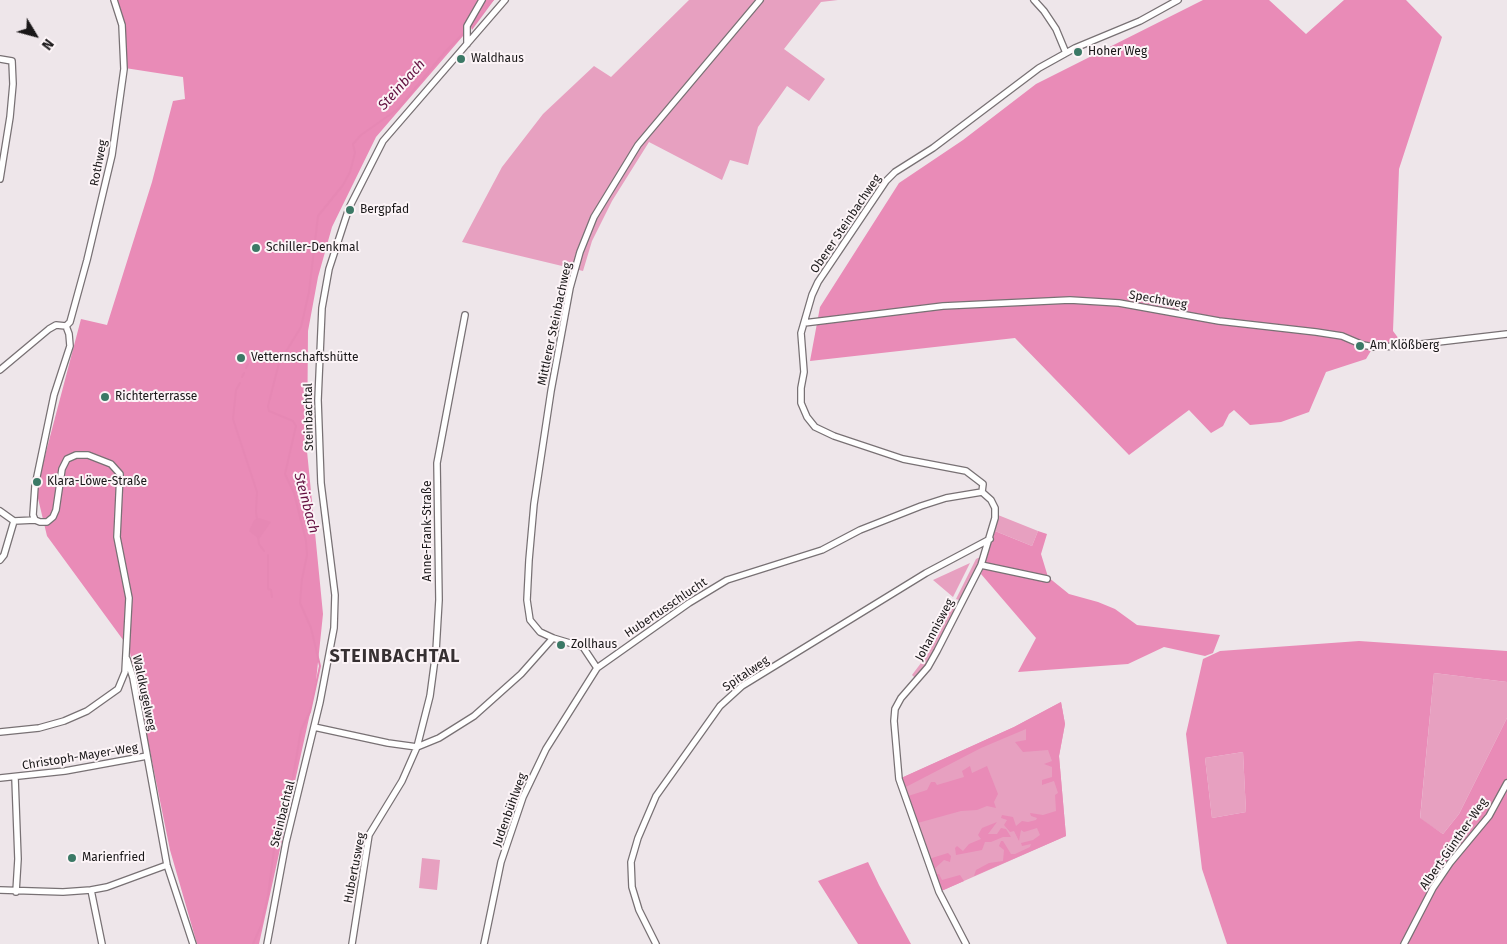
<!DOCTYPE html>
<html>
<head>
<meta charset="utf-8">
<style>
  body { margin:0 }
  #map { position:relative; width:1507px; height:944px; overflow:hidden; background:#eee6ea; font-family:"Fira Sans",sans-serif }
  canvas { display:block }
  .north { position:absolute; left:10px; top:10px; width:50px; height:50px; -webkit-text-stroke:4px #fcf4f7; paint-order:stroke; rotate:127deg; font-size:14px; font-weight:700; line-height:20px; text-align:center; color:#191718 }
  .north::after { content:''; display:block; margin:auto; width:18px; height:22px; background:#191718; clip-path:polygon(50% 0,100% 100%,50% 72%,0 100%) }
</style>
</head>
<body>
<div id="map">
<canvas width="1507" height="944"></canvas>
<div class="north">N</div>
</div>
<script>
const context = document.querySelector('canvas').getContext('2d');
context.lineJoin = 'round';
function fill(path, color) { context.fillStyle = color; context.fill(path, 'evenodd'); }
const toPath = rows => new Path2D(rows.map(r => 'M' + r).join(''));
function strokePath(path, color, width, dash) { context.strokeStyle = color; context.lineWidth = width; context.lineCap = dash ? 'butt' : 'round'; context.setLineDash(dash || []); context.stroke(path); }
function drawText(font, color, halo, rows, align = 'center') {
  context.font = font + ' "Fira Sans",sans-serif'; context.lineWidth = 4; context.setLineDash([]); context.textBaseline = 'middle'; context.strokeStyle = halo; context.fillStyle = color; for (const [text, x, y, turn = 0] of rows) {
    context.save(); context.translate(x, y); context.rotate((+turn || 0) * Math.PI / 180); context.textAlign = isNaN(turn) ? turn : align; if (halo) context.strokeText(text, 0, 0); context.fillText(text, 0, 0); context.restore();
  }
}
const green = toPath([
  [689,0,838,0,821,2,784,49,825,79,809,101,787,86,758,127,748,165,730,160,722,180,649,142,612,201,592,241,583,271,462,242,502,167,543,114,594,66,611,77],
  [998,515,1038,531,1032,546,995,531],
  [982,556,959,600,956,599,976,559],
  [970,563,953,597,933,580],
  [952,603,956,613,937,651,916,679,912,675,924,659],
  [1434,673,1507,682,1507,718,1459,814,1443,834,1420,819],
  [1061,702,1065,724,1059,756,1066,836,939,892,899,779,1014,727],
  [1243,752,1246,812,1212,818,1205,758],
  [422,858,440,860,437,890,419,888]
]);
const forest = toPath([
  [116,0,494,0,376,137,332,227,318,277,308,331,307,451,323,614,315,691,259,944,197,944,170,850,129,648,47,536,36,490,81,319,107,325,152,182,173,101,185,99,183,77,125,68,123,24],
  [1203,0,1269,0,1306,34,1344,0,1406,0,1442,37,1399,169,1393,331,1402,343,1375,344,1366,359,1326,372,1309,412,1281,422,1250,425,1234,410,1229,414,1223,426,1211,433,1189,410,1129,455,1015,338,810,361,820,307,899,183,963,140,1036,84],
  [995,531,1032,546,1038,531,1047,534,1041,554,1048,577,1069,594,1098,602,1115,609,1137,625,1220,635,1213,653,1205,656,1164,647,1128,664,1018,672,1036,638,981,574],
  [1359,641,1507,651,1507,682,1434,673,1420,818,1443,834,1459,814,1507,718,1507,944,1227,944,1202,869,1186,734,1203,659,1220,651],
  [1243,752,1246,812,1212,818,1205,758],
  [1061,702,1065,724,1059,756,1066,836,974,876,976,870,989,863,1003,861,1004,850,999,846,1001,841,1003,841,1011,854,1015,854,1030,847,1031,844,1022,846,1021,843,1033,840,1040,835,1037,828,1024,832,1021,830,1019,841,1014,831,1010,832,1004,825,1007,820,1001,818,1002,815,1013,817,1016,826,1022,821,1028,822,1036,820,1037,818,1031,816,1030,813,1043,815,1056,811,1055,795,1058,793,1054,781,1042,785,1042,780,1052,777,1052,767,1044,764,1052,761,1048,750,1023,752,1015,742,1026,740,1026,729,981,748,902,789,899,779,1014,727],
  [970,766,972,773,987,766,998,794,994,802,996,808,987,806,977,810,961,811,914,824,905,797,927,790,931,782,935,782,937,785,964,777,962,771],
  [997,822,988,834,997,834,1001,828,1006,829,1011,837,1003,837,991,842,985,842,982,850,956,855,955,848,957,846,963,851,969,844,981,839,978,835,982,828],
  [948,853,951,856,950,862,944,860,932,871,929,864,932,858],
  [868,862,879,885,911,944,858,944,818,881],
  [933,874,939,874,942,880,960,875,964,881,939,892]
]);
const water = toPath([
  [489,0,494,0,472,30,470,25,485,10],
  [259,518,271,522,259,539,249,531,254,520]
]);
const stream = toPath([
  [246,368,248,364],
  [242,377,244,373],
  [240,383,236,390,233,419,257,492,256,512,257,519],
  [258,537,259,544,264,551],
  [268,555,268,589,271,590,272,597],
  [253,944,261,926,268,896,276,834,293,777,301,730,310,712,320,666,311,628,300,603,302,579,307,555,306,541,294,493,285,474,296,426,293,421,269,411,268,406,279,363,301,327,309,292,318,216,343,185,350,172,355,153,353,144,361,135,398,109,445,52,465,32]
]);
const minor = toPath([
  [1034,0,1044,11,1056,29,1066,53],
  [467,44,467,26,482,0],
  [0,59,12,61,13,84,10,117,0,179],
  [804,323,943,306,1070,300,1119,303,1219,321,1316,332,1342,336,1363,345,1374,347,1404,346,1507,334],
  [66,326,70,322,87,260,112,155,124,69,122,25,114,0],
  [0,370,49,329,56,325,66,326],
  [982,492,983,484,966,471,903,459,834,436,815,427,807,417,801,403,801,388,804,372,801,333,812,295,818,282,886,181,895,172,933,148,1039,68,1075,48,1140,21,1178,0],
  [0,511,14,521,35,520],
  [0,560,4,555,14,521],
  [981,565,1047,579],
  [553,638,540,632,530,620,527,600,529,560,534,504,551,391,570,288,580,252,594,217,638,145,760,0],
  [127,659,133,678,167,865,193,944],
  [314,727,388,743,417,747,439,738,474,716,521,674,553,638,583,647,597,668,689,603,727,580,822,550,860,530,921,506,946,498,982,492],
  [0,732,39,728,64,721,87,711,118,689,125,672,129,598,117,537,120,474,111,464,88,455,76,455,67,459,62,469,56,510,53,517,47,522,40,522,35,520,33,515,35,486,54,395,70,346,69,334,66,326],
  [0,778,65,771,147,756],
  [15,778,18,859,16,892],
  [0,890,63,892,91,890,107,887,167,865],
  [91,890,102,944],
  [267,944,286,842,320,702,334,628,335,595,321,483,318,400,322,308,329,269,349,208,383,141,505,0],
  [352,944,369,835,402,781,417,747,430,696,436,651,439,600,437,463,465,315],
  [484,944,501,862,523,797,546,749,597,668],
  [656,944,639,910,632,887,631,862,638,838,656,796,720,706,742,686,926,573,990,539],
  [966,944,939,892,899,779,894,721,895,709,901,698,928,667,937,651,981,565,995,518,995,508,991,500,982,492],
  [1404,944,1433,888,1450,863,1489,816,1507,783]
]);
const markers = [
  [1078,52,5,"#3b7966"],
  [461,59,5,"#3b7966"],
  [350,210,5,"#3b7966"],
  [256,248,5,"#3b7966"],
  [1360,346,5,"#3b7966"],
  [241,358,5,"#3b7966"],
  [105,397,5,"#3b7966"],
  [37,482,5,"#3b7966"],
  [561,645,5,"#3b7966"],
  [72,858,5,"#3b7966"]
];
const poiNames = [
  ["Hoher Weg",1088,52],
  ["Waldhaus",471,59],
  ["Bergpfad",360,210],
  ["Schiller-Denkmal",266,248],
  ["Am Klößberg",1370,346],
  ["Vetternschaftshütte",251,358],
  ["Richterterrasse",115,397],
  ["Klara-Löwe-Straße",47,482],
  ["Zollhaus",571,645],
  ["Marienfried",82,858]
];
const streetNames = [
  ["Rothweg",99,163,-79],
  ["Oberer Steinbachweg",846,224,-56],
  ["Spechtweg",1158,300,10],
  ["Mittlerer Steinbachweg",555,324,-78],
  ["Steinbachtal",309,417,-91],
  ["Anne-Frank-Straße",428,531,-90],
  ["Hubertusschlucht",666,608,-34],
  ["Johannisweg",935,630,-62],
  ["Spitalweg",746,674,-34],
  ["Waldkugelweg",144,693,78],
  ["Christoph-Mayer-Weg",80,757,-9],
  ["Judenbühlweg",510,810,-70],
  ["Steinbachtal",283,814,-76],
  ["Albert-Günther-Weg",1454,844,-55],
  ["Hubertusweg",355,868,-79]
];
const waterNames = [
  ["Steinbach",402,85,-48],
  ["Steinbach",306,503,75]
];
const districtNames = [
  ["STEINBACHTAL",395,657]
];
fill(green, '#e7a0c0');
fill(forest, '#e98bb7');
fill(water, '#e688b4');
strokePath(stream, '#e688b4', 2);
strokePath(minor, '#787174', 8);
strokePath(minor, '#fff', 5.5);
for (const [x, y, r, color] of markers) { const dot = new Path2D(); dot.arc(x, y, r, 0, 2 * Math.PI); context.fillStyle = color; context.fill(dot); strokePath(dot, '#fcf4f7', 2); }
drawText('12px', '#191718', '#fcf4f7', poiNames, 'left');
drawText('12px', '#191718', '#fcf4f7', streetNames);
drawText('italic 14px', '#631040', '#fcf4f7', waterNames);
context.letterSpacing = '1px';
drawText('bold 18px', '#363032', '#fcf4f7', districtNames);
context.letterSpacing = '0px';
</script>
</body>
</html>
